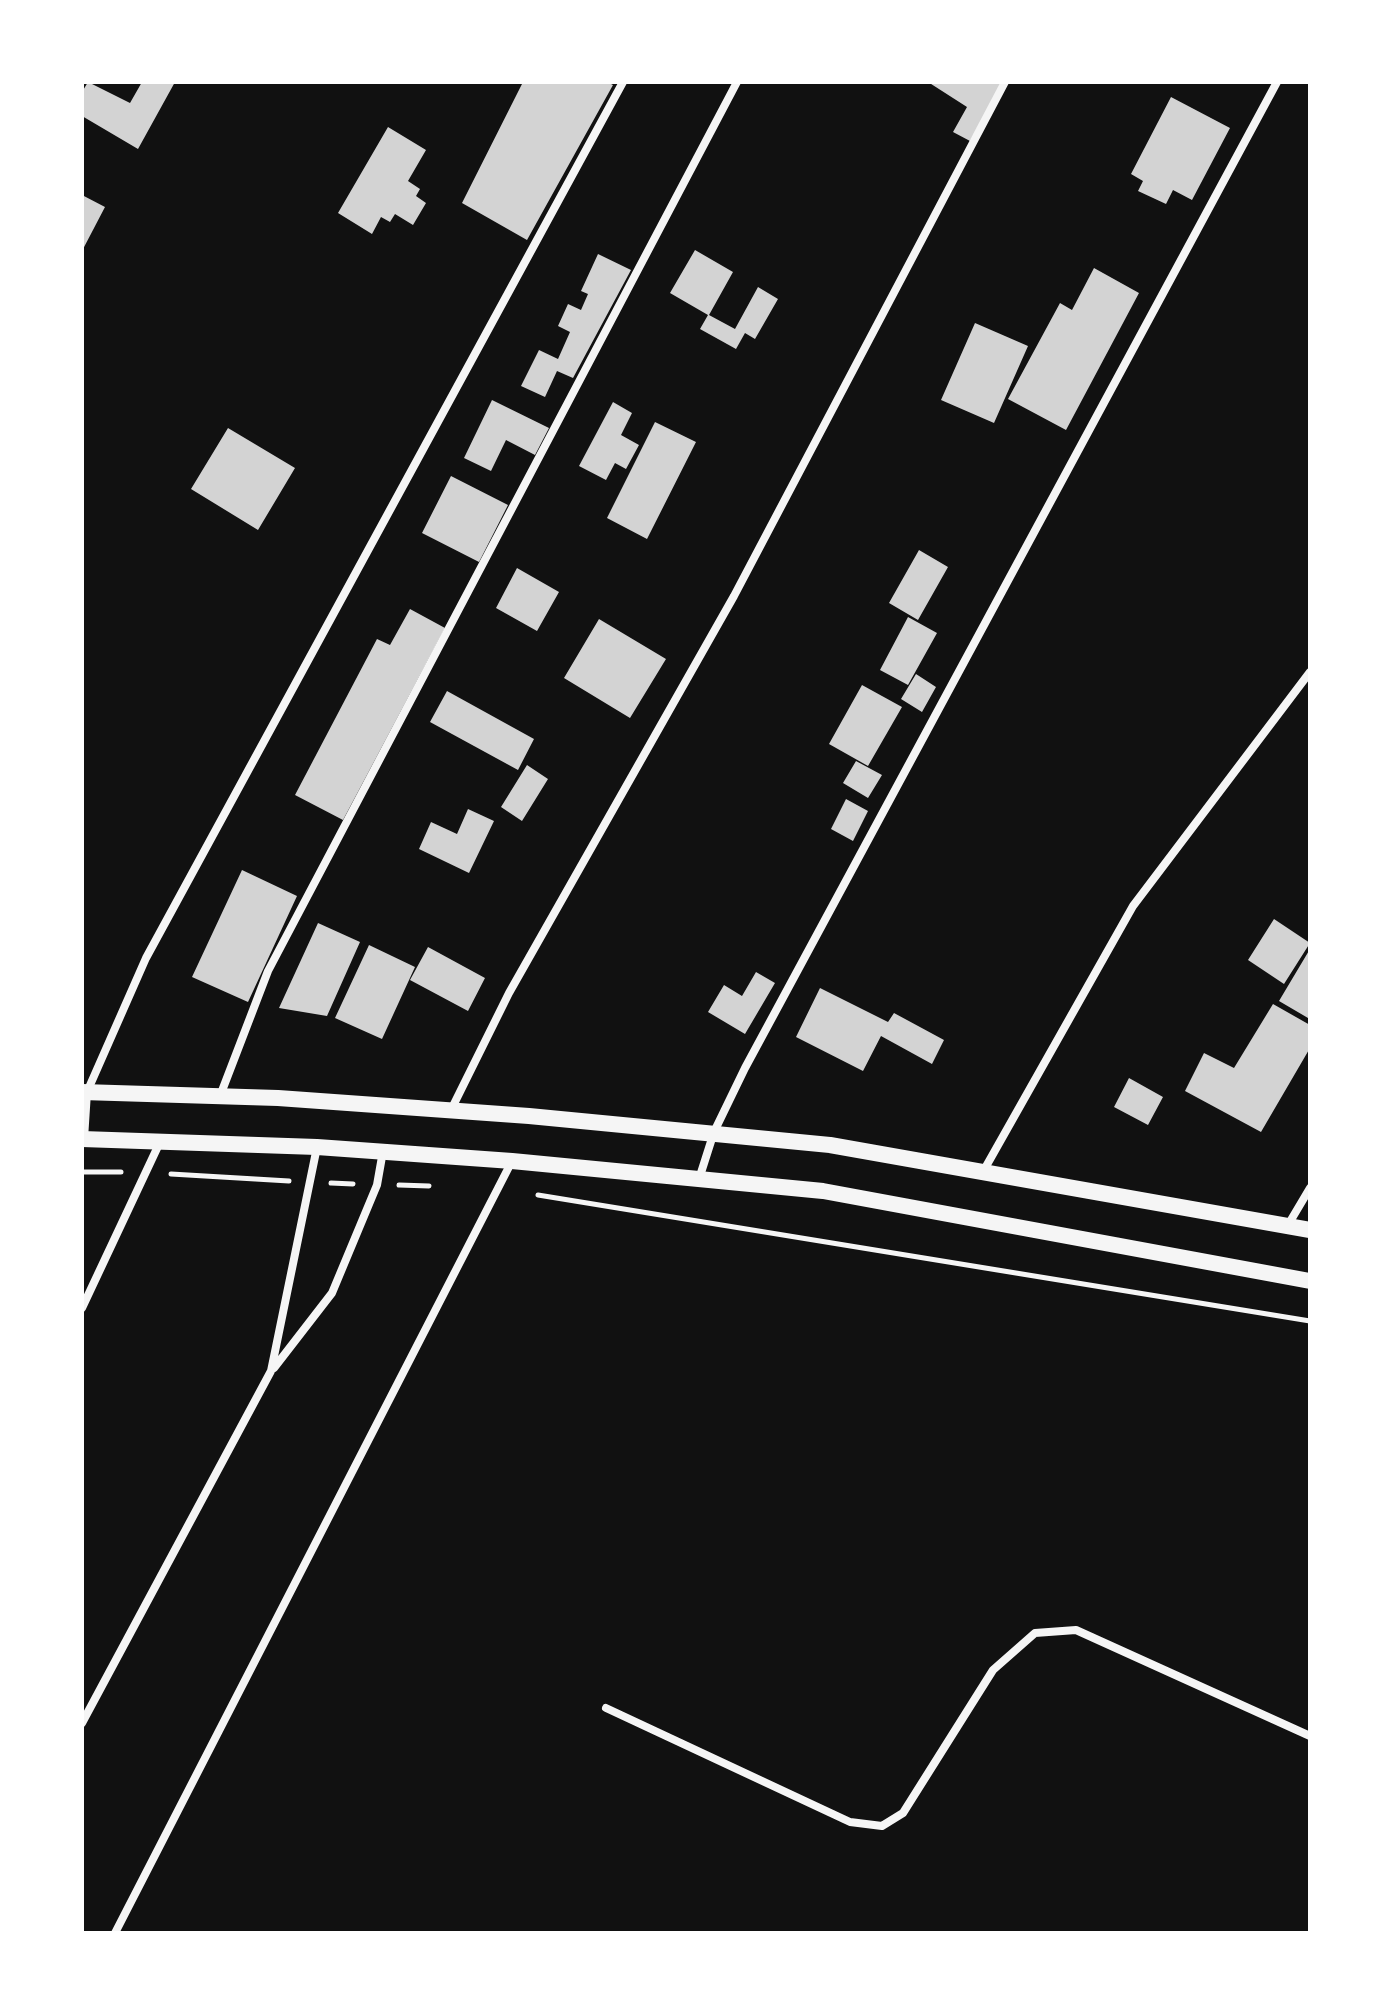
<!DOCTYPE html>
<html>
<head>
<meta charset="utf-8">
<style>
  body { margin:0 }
  #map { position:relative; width:1392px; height:2015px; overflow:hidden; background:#111; font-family:"Libre Baskerville",serif }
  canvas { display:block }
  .frame { position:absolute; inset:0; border:84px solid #fff; pointer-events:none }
</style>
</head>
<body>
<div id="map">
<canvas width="1392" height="2015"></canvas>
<div class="frame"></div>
</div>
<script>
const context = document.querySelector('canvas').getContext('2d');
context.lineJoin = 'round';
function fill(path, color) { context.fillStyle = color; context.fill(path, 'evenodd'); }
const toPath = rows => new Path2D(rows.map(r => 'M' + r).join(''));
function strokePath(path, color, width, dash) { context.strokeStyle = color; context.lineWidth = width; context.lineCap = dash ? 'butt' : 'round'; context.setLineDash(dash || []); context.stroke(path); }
const building = toPath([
  [88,82,130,103,142,82,175,82,138,149,82,116,82,92],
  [523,82,607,82,613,85,527,240,462,203],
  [928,82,1003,82,970,141,953,132,967,107],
  [1171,97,1230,128,1192,200,1173,190,1166,204,1138,191,1143,181,1131,174],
  [388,127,426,150,408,181,420,189,416,196,426,203,413,225,395,214,390,222,381,217,372,234,338,213],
  [82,195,105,207,82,251],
  [695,250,733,272,709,315,735,329,758,287,778,299,755,339,745,333,736,349,700,329,708,315,670,293],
  [598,254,631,270,573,378,557,371,545,397,521,386,539,350,558,359,570,332,558,326,568,304,581,310,588,294,581,291],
  [1094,268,1139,293,1066,430,1008,399,1060,303,1072,310],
  [975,323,1028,346,994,423,941,400],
  [492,400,549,428,535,455,506,440,491,471,464,458],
  [613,402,632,413,621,435,639,445,626,469,615,463,606,480,579,466],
  [655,422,696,442,647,539,607,518],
  [228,428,295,468,258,530,191,489],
  [451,476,508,505,479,562,422,533],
  [919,550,948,567,918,620,889,603],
  [517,568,559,592,537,631,496,608],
  [410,609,445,628,343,820,295,795,377,639,390,645],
  [908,617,937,633,908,685,880,670],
  [599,619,666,659,630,718,564,678],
  [916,674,936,687,922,712,901,699],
  [862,685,902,707,868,766,829,744],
  [447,691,534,739,518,770,430,722],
  [856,761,882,775,868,798,843,783],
  [527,765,548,779,522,821,501,807],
  [846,799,868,811,853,841,831,829],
  [468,809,494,821,469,873,419,849,431,822,457,834],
  [242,870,297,896,248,1002,192,977],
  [1274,919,1310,943,1284,984,1248,960],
  [318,923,360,942,327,1016,279,1008],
  [369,945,415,967,382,1039,335,1018],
  [428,947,485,978,468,1011,410,980],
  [1310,949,1310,1014,1308,1018,1279,1001],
  [756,972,775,983,745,1034,708,1012,724,985,742,996],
  [820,988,888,1022,894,1013,944,1040,932,1064,881,1036,863,1071,796,1037],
  [1273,1004,1310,1025,1310,1048,1261,1132,1185,1091,1204,1053,1234,1068],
  [1129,1078,1163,1097,1148,1125,1114,1107]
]);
const path = toPath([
  [82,1172,121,1172],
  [171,1174,289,1181],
  [331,1183,353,1184],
  [399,1185,429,1186],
  [538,1195,1310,1321]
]);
const minor = toPath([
  [220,1096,268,971,737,82],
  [451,1110,509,993,734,596,1005,82],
  [84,1139,87,1092,146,958,623,82],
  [984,1170,1133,906,1310,672],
  [699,1179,714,1132,745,1068,1277,82],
  [1288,1225,1310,1188],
  [82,1308,160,1142],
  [274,1368,332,1293,377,1185,383,1151],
  [606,1708,850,1822,882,1826,903,1813,993,1670,1035,1633,1076,1630,1310,1736],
  [82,1723,271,1371,317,1147],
  [115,1933,512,1161]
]);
const secondary = toPath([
  [82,1092,278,1098,529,1116,830,1145,1310,1230],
  [82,1139,317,1147,512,1161,823,1191,1310,1281]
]);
fill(building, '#d3d3d3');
strokePath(path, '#f5f5f5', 5);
strokePath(minor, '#f5f5f5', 8);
strokePath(secondary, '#f5f5f5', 16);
</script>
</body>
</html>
